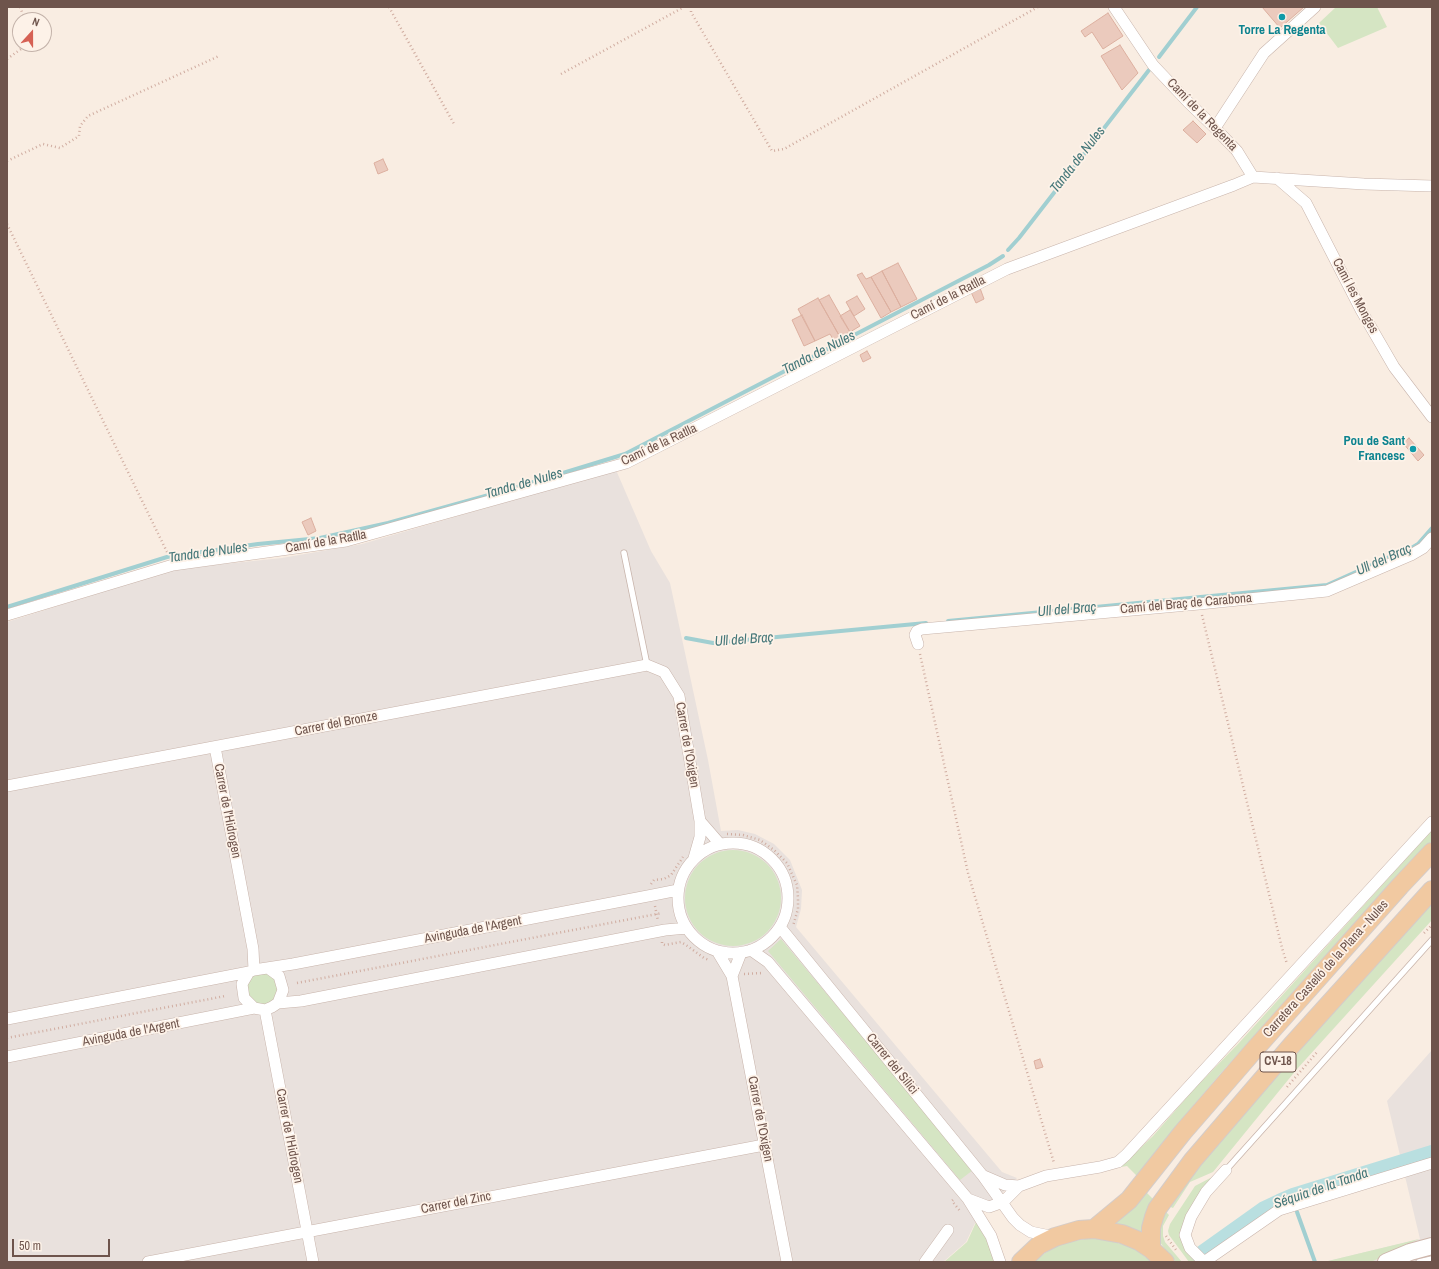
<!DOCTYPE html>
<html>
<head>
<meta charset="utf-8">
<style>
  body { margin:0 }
  #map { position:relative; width:1439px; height:1269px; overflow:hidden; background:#f9ede2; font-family:"Archivo Narrow",sans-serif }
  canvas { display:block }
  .frame { position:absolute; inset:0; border:8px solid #6e544c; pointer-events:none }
  .north { position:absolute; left:12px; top:12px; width:40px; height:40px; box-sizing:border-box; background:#fdf2e8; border:1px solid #c4b3aa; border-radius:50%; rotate:21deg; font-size:11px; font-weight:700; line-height:16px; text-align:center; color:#6e544c }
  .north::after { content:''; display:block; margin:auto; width:14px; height:18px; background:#d66154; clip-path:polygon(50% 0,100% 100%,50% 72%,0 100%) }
  .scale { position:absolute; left:12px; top:1239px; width:98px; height:18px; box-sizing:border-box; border:2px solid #6e544c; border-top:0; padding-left:5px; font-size:12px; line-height:14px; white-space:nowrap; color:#6e544c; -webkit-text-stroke:3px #fdf2e8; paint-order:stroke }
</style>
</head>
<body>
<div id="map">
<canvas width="1439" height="1269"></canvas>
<div class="frame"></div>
<div class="north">N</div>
<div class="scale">50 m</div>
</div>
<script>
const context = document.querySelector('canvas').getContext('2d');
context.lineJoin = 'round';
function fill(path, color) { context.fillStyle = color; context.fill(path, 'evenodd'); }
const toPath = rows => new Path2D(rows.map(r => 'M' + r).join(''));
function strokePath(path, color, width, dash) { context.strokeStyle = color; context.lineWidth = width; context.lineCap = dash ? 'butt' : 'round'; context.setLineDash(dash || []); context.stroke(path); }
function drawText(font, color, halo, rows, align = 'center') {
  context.font = font + ' "Archivo Narrow",sans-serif'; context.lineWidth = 3.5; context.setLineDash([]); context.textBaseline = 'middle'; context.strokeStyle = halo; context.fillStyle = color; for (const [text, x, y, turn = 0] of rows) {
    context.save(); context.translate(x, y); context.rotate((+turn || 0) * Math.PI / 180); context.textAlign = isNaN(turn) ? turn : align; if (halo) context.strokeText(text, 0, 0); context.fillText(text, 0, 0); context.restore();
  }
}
const industrial = toPath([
  [616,470,651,551,670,583,708,760,721,831,738,830,755,834,774,844,790,860,802,890,801,909,796,927,1002,1172,1017,1178,977,1219,966,1242,943,1262,7,1262,7,622,175,569,282,558,362,544],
  [1432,1050,1432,1262,1329,1262,1328,1261,1420,1239,1387,1101]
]);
const green = toPath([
  [1336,7,1377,7,1387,27,1338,48,1319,23],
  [1432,830,1432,841,1315,967,1221,1073,1181,1120,1137,1176,1127,1166,1121,1167,1119,1166,1132,1156,1153,1136,1195,1088,1238,1044],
  '685 898a48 48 0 1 1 96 0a48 48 0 1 1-96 0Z',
  [1432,900,1432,920,1297,1069,1213,1172,1190,1182,1173,1208,1168,1206,1207,1153],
  [781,939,973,1170,960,1180,768,951],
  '246 989a16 16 0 1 1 32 0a16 16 0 1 1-32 0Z',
  [1216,1175,1184,1234,1204,1262,1189,1262,1169,1235,1168,1231,1170,1224,1195,1186],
  [1145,1191,1153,1199,1145,1236,1113,1223],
  [1165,1211,1169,1215,1163,1226,1163,1236,1165,1242,1182,1262,1176,1262,1164,1248,1160,1242,1158,1234],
  [977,1220,992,1245,996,1262,944,1262,967,1242],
  [1090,1238,1112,1241,1127,1246,1135,1249,1152,1262,1034,1262,1045,1253,1059,1245,1074,1241],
  [1419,1239,1371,1262,1320,1262,1328,1261]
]);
const stream = toPath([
  [1159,57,1197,7],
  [1008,250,1019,238,1149,70],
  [7,607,167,557,258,544,320,538,388,523,514,488,625,454,989,265,1003,256],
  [948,621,1327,585,1389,557,1405,552,1418,544,1432,528],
  [686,638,713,643,926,623],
  [1414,1158,1421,1160,1432,1156],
  [1297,1212,1315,1262]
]);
const canal = toPath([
  [1198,1255,1264,1208,1279,1201,1293,1195,1432,1152]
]);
const building = toPath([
  [1262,7,1304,7,1280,28,1262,7],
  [1108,13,1123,36,1103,49,1092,32,1085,37,1081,31,1108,13],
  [1120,45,1138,73,1122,90,1101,56,1120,45],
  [1193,121,1206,134,1197,143,1183,130,1193,121],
  [383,159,388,170,378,174,374,163,383,159],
  [898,263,917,299,901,307,882,271,898,263],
  [882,271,901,307,891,312,871,277,882,271],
  [862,273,866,279,871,277,891,312,881,318,857,275,862,273],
  [980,288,984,299,976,303,971,292,980,288],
  [829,295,850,332,840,337,819,300,829,295],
  [857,296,865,309,854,316,846,302,857,296],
  [818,298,840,337,834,341,830,334,815,341,798,309,818,298],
  [850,310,860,326,850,332,840,316,850,310],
  [802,315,815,341,804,346,792,320,802,315],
  [867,351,871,358,863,362,860,355,867,351],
  [1409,438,1424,455,1418,461,1403,443,1409,438],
  [311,518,316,531,308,535,302,522,311,518],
  [1040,1059,1043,1067,1036,1069,1034,1061,1040,1059]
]);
const path = toPath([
  [20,7,25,20],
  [389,7,454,124],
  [691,7,691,12,772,151,784,149,1038,7],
  [7,59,28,44],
  [561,74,684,7],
  [7,161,43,144,60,148,79,136,80,126,88,116,219,56],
  [7,224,168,554],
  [1202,615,1282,948,1287,964],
  [920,654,968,873,1054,1163],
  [727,834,743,835,760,840,774,850,787,863,797,885,798,898,798,909,793,926],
  [651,884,654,880,664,879,671,875,683,857],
  [655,906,658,921],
  [1424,933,1432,925],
  [662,942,662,944,665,945,681,942,686,945,704,958,709,960],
  [744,974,763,973],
  [297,983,662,913],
  [7,1038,225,996],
  [1287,1087,1318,1051],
  [953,1200,952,1201,960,1211],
  [1166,1236,1176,1250]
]);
const service = toPath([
  [624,553,647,665],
  [1226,1170,1432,940],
  [1419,1262,1432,1259]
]);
const minor = toPath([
  [1114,7,1153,65,1188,102,1215,128,1237,151,1253,177],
  [1215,128,1264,53,1315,7],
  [1277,178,1306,203,1361,310,1394,367,1432,417],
  [7,615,173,565,346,541,626,463,1007,269,1234,185,1253,177,1364,184,1432,186],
  [918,644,915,635,917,631,922,629,1199,604,1327,591,1411,555,1423,548,1432,538],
  [215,747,253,949,254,970],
  [7,786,647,665,664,672,679,696,700,821,700,837,694,858],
  [700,821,720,844],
  '678 898a55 55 0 1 1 110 0a55 55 0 1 1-110 0Z',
  [780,927,983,1176,1013,1218,1020,1225,1031,1232,1055,1237],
  [751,950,768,962,773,968,968,1199,991,1236,1000,1262],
  [717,951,732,976,787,1262],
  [268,968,279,976,283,990,278,1003,272,1007,265,1010,254,1008,244,998,242,984,249,972,254,970,293,964,653,895,678,890],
  [732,976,741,953],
  [278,1003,301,1001,665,930,687,928],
  [265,1010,313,1262],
  [7,1019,249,972],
  [7,1057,254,1008],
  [1226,1170,1206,1192,1191,1217,1185,1235,1190,1248,1204,1262,1279,1210,1432,1163],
  [984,1176,1005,1185,1019,1186],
  [968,1199,989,1207,1003,1202,1019,1186,1046,1176,1100,1167,1118,1162,1126,1155,1432,822],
  [148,1262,764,1145],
  [925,1262,948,1230]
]);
const secondary = toPath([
  [1386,1262,1410,1252,1432,1246]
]);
const primary = toPath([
  [1094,1229,1129,1200,1183,1132,1255,1049,1400,886,1432,852],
  [1151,1249,1151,1228,1154,1217,1157,1209,1193,1160,1291,1046,1432,890],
  [1021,1262,1039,1245,1055,1237,1079,1230,1094,1229,1122,1234,1139,1241,1151,1249,1165,1262]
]);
const markers = [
  [1282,17,4,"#0f9aa8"],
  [1413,449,4,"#0f9aa8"]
];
const shields = [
  [1278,1062,36]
];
const shieldNames = [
  ["CV-18",1278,1062]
];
const cultureNames = [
  ["Torre La Regenta",1282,31],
  ["Pou de Sant",1405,442,"right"],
  ["Francesc",1405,457,"right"]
];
const streetNames = [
  ["Camí de la Regenta",1202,115,46],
  ["Camí les Monges",1355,296,62],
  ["Camí de la Ratlla",948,298,-27],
  ["Camí de la Ratlla",659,445,-25],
  ["Camí de la Ratlla",326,542,-10],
  ["Camí del Braç de Carabona",1186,604,-5],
  ["Carrer del Bronze",336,724,-11],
  ["Carrer de l'Oxigen",687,745,80],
  ["Carrer de l'Hidrogen",227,811,79],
  ["Avinguda de l'Argent",473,930,-11],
  ["Carretera Castelló de la Plana - Nules",1326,969,-48],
  ["Avinguda de l'Argent",131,1033,-11],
  ["Carrer del Silici",892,1064,51],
  ["Carrer de l'Oxigen",760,1119,79],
  ["Carrer de l'Hidrogen",289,1136,79],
  ["Carrer del Zinc",456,1203,-11]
];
const waterNames = [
  ["Tanda de Nules",1078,160,-52],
  ["Tanda de Nules",819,353,-27],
  ["Tanda de Nules",524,484,-16],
  ["Tanda de Nules",208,553,-8],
  ["Ull del Braç",1384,560,-24],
  ["Ull del Braç",1067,610,-5],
  ["Ull del Braç",744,640,-4],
  ["Séquia de la Tanda",1321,1189,-19]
];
fill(industrial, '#e9e1dd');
fill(green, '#d5e5c3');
strokePath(stream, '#a1cfd1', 4);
strokePath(canal, '#b9dfe0', 14);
fill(building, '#ebcabd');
strokePath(building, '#dcaf9f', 1);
strokePath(service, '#c8b4ab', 7);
strokePath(minor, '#c8b4ab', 12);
strokePath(secondary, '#cdb6ab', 18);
strokePath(primary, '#d4ccc9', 20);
strokePath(path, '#d0ada1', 2.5, [1, 3]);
strokePath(service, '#fff', 5.5);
strokePath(minor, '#fff', 11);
strokePath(secondary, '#fff', 16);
strokePath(primary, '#f1c9a1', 18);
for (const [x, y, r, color] of markers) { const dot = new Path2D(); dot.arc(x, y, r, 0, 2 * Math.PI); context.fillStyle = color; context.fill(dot); strokePath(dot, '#fdf2e8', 1.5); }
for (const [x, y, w] of shields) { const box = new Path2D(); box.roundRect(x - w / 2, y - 10, w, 20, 3); context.fillStyle = '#fdf2e8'; context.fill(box); strokePath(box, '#6e544c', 1); }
drawText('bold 12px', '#6e544c', null, shieldNames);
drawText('bold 13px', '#0d838f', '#fdf2e8', cultureNames);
drawText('13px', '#6e544c', '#fdf2e8', streetNames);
drawText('italic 14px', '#457779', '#fdf2e8', waterNames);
</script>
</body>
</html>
